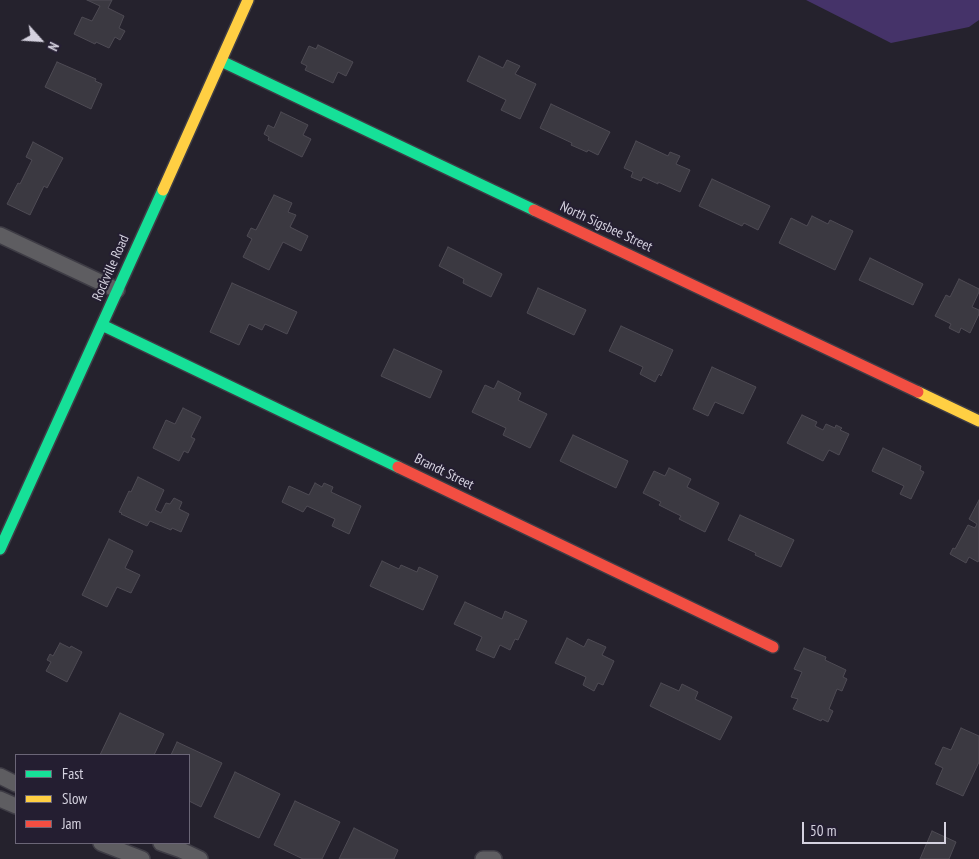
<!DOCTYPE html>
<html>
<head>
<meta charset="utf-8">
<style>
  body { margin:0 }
  #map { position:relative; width:979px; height:859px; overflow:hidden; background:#25222d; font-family:"PT Sans Narrow",sans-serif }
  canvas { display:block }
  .legend { position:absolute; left:15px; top:754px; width:175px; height:90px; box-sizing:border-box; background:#241e31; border:1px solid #6b6677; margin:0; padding:6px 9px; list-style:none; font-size:15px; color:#d5d2df }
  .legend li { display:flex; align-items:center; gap:10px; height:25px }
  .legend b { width:25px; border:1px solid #6b6677 }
  .north { position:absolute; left:15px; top:15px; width:50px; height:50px; -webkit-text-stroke:4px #241e31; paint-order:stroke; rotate:116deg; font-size:14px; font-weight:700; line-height:20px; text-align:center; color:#d5d2df }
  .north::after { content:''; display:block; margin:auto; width:18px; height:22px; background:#d5d2df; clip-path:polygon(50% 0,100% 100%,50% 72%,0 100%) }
  .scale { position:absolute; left:802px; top:822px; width:144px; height:22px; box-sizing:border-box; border:2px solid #d5d2df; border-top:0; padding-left:6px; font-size:15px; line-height:18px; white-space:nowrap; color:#d5d2df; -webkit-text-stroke:4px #241e31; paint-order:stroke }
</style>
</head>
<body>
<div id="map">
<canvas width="979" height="859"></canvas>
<ul class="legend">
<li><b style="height:6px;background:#16e098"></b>Fast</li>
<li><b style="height:6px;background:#ffcf43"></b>Slow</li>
<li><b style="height:6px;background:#f24e42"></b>Jam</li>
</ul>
<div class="north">N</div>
<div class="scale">50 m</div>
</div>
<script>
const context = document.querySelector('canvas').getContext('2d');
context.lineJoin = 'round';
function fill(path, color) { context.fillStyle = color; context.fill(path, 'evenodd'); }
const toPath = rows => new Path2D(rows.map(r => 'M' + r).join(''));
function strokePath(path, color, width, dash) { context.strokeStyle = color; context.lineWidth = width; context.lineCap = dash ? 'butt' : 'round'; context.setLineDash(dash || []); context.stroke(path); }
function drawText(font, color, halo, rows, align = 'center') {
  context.font = font + ' "PT Sans Narrow",sans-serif'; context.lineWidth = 4; context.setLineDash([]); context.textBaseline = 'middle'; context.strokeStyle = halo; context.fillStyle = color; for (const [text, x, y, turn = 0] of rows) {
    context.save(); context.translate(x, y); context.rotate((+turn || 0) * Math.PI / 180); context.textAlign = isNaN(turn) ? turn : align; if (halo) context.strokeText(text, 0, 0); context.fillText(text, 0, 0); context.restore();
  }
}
const green = toPath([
  [806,0,979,0,979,20,969,27,891,43]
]);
const building = toPath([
  [87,0,112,0,108,8,124,16,119,28,125,31,120,40,115,37,109,48,96,42,95,44,74,34,82,17,92,21,100,6,87,0],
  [318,45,353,62,346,76,338,72,333,83,305,70,307,66,301,63,309,46,316,49,318,45],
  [479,56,503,68,507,60,520,66,515,74,536,84,520,119,501,110,506,100,467,81,479,56],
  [57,62,96,79,95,81,102,84,91,109,45,87,57,62],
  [551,104,610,132,598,155,588,150,587,152,571,145,572,143,540,128,551,104],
  [281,112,308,125,303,135,311,139,302,157,268,140,269,137,264,134,268,125,274,128,281,112],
  [636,141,668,156,670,152,680,156,676,164,690,170,680,192,658,182,658,184,643,177,641,181,631,177,633,172,624,168,636,141],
  [33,142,63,158,47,188,44,186,30,215,7,204,18,183,20,184,32,160,26,157,33,142],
  [712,179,770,206,758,230,744,223,742,226,699,206,712,179],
  [274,195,292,203,288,212,296,215,290,227,308,236,301,251,283,242,269,270,243,257,252,239,247,236,251,228,256,230,274,195],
  [812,216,828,224,830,220,853,231,835,270,779,243,791,218,807,226,812,216],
  [448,247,502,274,491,297,463,283,464,279,439,266,448,247],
  [870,258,923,284,913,305,859,280,870,258],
  [959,279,979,289,979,292,972,307,979,310,979,314,970,333,961,328,959,333,949,328,951,324,935,316,946,295,950,297,959,279],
  [232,283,297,312,287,334,265,324,262,330,249,324,239,345,210,332,232,283],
  [538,288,586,310,574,335,527,313,538,288],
  [621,326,673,350,661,376,659,374,655,382,640,374,643,367,609,351,621,326],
  [394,349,442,371,430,398,381,376,394,349],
  [712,367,756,387,743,414,715,402,708,416,693,409,712,367],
  [498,381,521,393,518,400,547,414,530,448,503,435,506,428,472,412,485,385,494,389,498,381],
  [183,408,201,417,191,437,195,439,188,453,184,451,179,461,153,448,166,420,175,424,183,408],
  [802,415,817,422,815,426,823,430,826,424,835,428,836,425,842,428,840,430,849,434,839,455,829,450,823,461,787,443,802,415],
  [573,435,628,461,616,488,560,461,573,435],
  [883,448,921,466,920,470,924,472,911,499,900,494,904,486,872,471,883,448],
  [669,468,691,479,687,487,719,503,705,532,679,519,681,516,659,505,661,502,643,493,654,471,665,476,669,468],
  [138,477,164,490,155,510,161,513,166,503,170,504,174,498,182,502,179,509,189,514,181,532,172,528,171,530,150,521,147,526,121,514,122,513,119,512,129,491,131,492,138,477],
  [315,483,322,487,324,483,333,487,331,492,361,506,349,534,332,526,335,519,307,506,303,512,282,502,289,486,309,495,315,483],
  [979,500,979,560,978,562,969,557,966,563,950,554,953,548,955,549,968,525,975,528,977,524,969,519,979,500],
  [740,515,794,540,781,567,755,555,756,553,728,540,740,515],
  [109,539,133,551,125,568,140,575,131,593,117,587,107,607,82,595,109,539],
  [382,561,399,569,401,565,417,572,419,567,438,576,423,610,370,586,382,561],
  [465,602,502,619,505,611,527,621,518,640,515,639,510,650,500,645,494,658,476,650,482,637,454,624,465,602],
  [567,638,584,647,588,639,606,647,602,655,614,661,603,685,598,683,594,691,583,685,586,677,555,663,567,638],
  [60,643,70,648,71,646,82,652,67,682,46,671,51,662,47,660,50,654,53,656,60,643],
  [804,648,826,657,825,660,846,670,843,677,847,679,842,691,837,689,829,709,833,711,828,722,822,719,821,721,793,709,798,699,791,697,802,672,794,669,804,648],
  [661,683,679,691,682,684,698,692,695,699,732,717,720,740,650,706,661,683],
  [120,713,164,734,154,755,100,755,120,713],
  [961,728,979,736,979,762,963,796,936,784,943,768,935,764,943,747,951,750,961,728],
  [177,742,222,763,201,807,189,801,189,755,171,755,177,742],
  [235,772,280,794,259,838,214,817,235,772],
  [295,801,340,822,322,859,303,859,274,845,295,801],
  [354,828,398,850,394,859,339,859,354,828],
  [932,831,956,842,949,859,920,859,932,831]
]);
const street = toPath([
  [0,235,117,290],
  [0,776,16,784],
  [0,799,16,806],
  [101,843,142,859],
  [161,843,181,850,200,859],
  [483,859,494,859]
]);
const fast = toPath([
  [221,61,534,210],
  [102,325,398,467],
  [0,549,163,190]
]);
const slow = toPath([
  [163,190,248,0],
  [918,392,979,421]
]);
const jam = toPath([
  [534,210,918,392],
  [398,467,773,647]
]);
const streetNames = [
  ["North Sigsbee Street",606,227,25],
  ["Rockville Road",111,268,-66],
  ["Brandt Street",444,472,26]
];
fill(green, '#453369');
fill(building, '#3b3941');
strokePath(building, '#4e4b54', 1);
strokePath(street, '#3e3c45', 18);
strokePath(fast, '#3e3c45', 14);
strokePath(slow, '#3e3c45', 14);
strokePath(jam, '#3e3c45', 14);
strokePath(street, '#5e5d61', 15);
strokePath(fast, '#16e098', 11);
strokePath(slow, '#ffcf43', 11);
strokePath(jam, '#f24e42', 11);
drawText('14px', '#d5d2df', '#241e31', streetNames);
</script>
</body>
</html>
